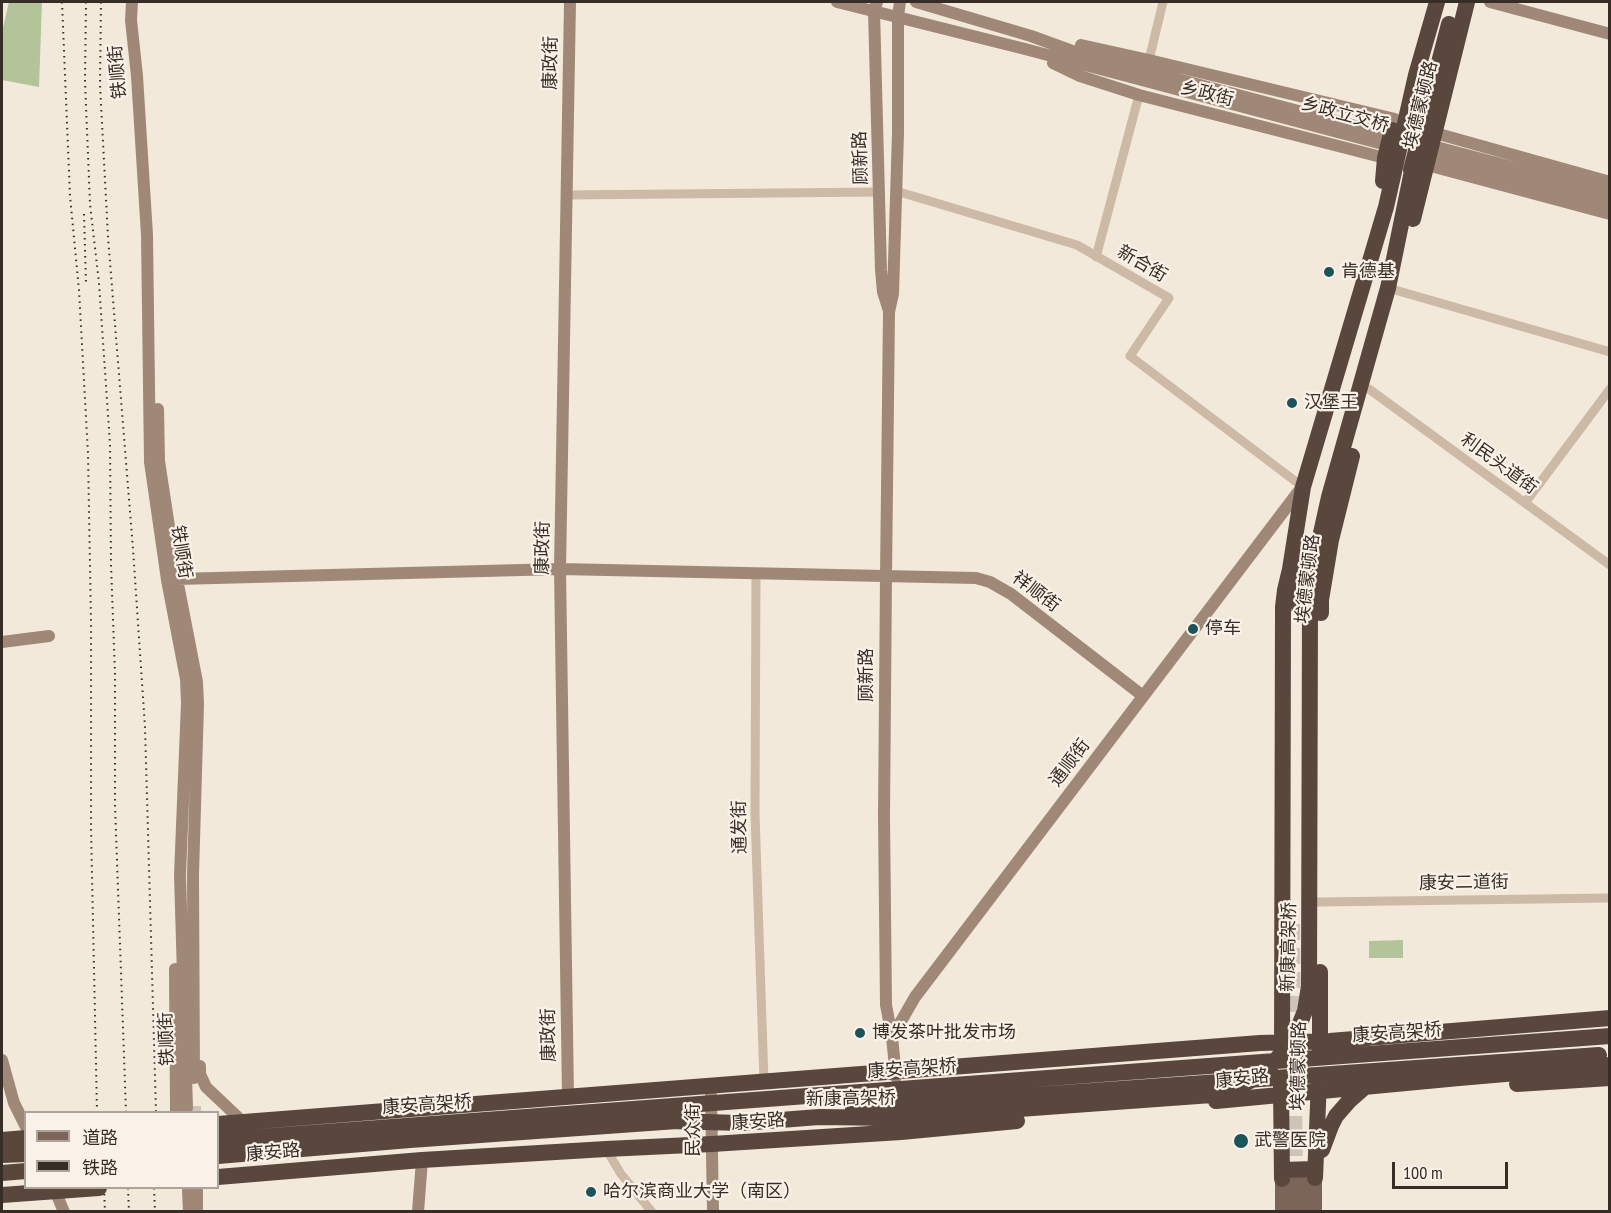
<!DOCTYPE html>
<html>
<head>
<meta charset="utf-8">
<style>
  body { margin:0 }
  #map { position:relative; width:1611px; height:1213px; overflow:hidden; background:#f3e9db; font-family:"PT Sans Narrow","Noto Sans SC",sans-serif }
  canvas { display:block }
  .frame { position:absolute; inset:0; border:3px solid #372d27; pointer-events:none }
  .legend { position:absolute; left:24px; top:1111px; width:195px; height:78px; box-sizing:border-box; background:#faf2e8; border:2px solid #aca39b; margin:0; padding:8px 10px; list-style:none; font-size:18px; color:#372d27 }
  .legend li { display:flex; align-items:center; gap:12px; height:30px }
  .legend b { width:30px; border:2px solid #aca39b }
  .scale { position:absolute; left:1392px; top:1162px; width:116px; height:27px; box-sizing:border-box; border:3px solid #372d27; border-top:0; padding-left:8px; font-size:18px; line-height:21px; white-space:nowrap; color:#372d27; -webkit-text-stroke:4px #faf2e8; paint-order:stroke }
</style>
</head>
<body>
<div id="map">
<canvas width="1611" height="1213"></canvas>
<div class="frame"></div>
<ul class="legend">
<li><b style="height:8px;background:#7a6558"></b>道路</li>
<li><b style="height:8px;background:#372d27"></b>铁路</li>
</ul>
<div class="scale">100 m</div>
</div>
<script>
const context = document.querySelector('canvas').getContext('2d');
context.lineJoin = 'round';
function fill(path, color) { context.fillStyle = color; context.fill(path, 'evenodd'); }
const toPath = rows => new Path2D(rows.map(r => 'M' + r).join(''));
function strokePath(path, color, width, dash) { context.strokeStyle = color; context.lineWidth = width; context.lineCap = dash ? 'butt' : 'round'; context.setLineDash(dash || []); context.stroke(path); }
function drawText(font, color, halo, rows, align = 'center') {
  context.font = font + ' "PT Sans Narrow","Noto Sans SC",sans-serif'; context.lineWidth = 4.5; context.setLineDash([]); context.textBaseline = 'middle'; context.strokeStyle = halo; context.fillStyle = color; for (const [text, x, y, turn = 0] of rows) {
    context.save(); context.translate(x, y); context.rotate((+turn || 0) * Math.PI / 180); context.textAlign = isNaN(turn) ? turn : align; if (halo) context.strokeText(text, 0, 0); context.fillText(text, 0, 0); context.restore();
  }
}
const green = toPath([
  [9,2,42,2,39,87,2,80,2,32],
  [1403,940,1403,958,1369,958,1369,941]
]);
const secondaryTunnel = toPath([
  [195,1106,195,1112]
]);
const highwayTunnel = toPath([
  [1292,924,1295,1178]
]);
const street = toPath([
  [1149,60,1163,2],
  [896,191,1077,245,1169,298,1130,356,1303,487],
  [567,195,880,192],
  [1096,257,1139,95],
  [1395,290,1610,352],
  [1369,389,1610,565],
  [1525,503,1610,389],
  [756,573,755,814,764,1081],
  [1319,902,1610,898],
  [606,1149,621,1174,652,1212]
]);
const secondary = toPath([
  [132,2,131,20,137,76,147,235,150,462,167,580,186,679,187,703,180,875,187,1108],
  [837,2,1025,49,1394,147],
  [877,2,874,11,881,270,883,292,889,311],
  [916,2,1031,36,1075,52,1397,137],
  [1490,2,1610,34],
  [1081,45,1149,60,1395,119],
  [1053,63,1080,76,1139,95,1385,158],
  [1435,133,1610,182],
  [1425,144,1610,193],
  [1422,154,1610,203],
  [1427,165,1610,214],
  [158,409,159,461,177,579,197,682,198,704,193,875,194,1078],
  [177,579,560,569,976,578,990,582,1011,594,1143,696],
  [2,642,49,636],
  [175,969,176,1112],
  [892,1037,886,1005,884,816,886,577,889,312,893,294,898,133,898,16,900,2],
  [2,1060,14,1103,26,1127],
  [200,1066,200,1074,206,1087,243,1122],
  [896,1077,892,1037,915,997,1302,487],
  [711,1095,713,1212],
  [568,1096,560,569,570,2],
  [54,1188,64,1212],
  [197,1190,197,1212],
  [188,1191,189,1212],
  [418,1212,422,1160]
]);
const primary = toPath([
  [1304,1178,1304,1212],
  [1315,1178,1315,1212],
  [1282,1212,1282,1179],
  [1294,1212,1295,1178]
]);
const highway = toPath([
  [1411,170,1449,24],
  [1383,181,1385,158,1392,130],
  [1413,219,1467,2],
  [1299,608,1300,581,1304,556],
  [1321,613,1321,600,1331,540,1352,456],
  [1320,972,1320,1051],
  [1282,1051,1283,607,1285,590,1290,569,1303,487,1386,207,1416,75,1437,2],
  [1517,1084,1610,1078],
  [1281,1086,1282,1179],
  [1216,1101,1459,1078,1610,1065],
  [853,1108,1599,1055],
  [667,1121,742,1123,819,1117,895,1118,1212,1095,1226,1092,1250,1081,1270,1066,1287,1048,1294,1038,1305,1011,1309,986,1310,604,1313,569,1329,497,1388,288,1414,161],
  [218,1124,1260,1043,1330,1041,1610,1018],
  [2,1140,26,1138],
  [218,1140,1610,1036],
  [1322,1150,1331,1126,1336,1116,1349,1101,1366,1086],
  [2,1155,26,1154],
  [218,1156,410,1140,677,1121],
  [1282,1170,1315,1169],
  [2,1173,26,1171],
  [218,1177,422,1160,606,1149,712,1144,901,1132,1017,1121],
  [1315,1178,1319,1080],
  [2,1195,99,1188]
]);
const rail = toPath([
  [62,2,70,196,79,290,88,454,91,622,91,827,97,1112],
  [86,2,85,81,90,204,99,283,110,444,111,564,115,674,115,805,126,1112],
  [101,2,100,85,108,237,133,549,145,727,156,1112],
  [84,214,86,283],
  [104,1188,105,1212],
  [128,1188,129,1212],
  [154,1188,155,1212]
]);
const markers = [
  [1329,272,6,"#1b545b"],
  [1292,403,6,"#1b545b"],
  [1193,629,6,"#1b545b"],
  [860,1033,6,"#1b545b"],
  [1241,1141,8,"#1b545b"],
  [591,1192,6,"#1b545b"]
];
const streetNames = [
  ["康政街",551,63,-89],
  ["铁顺街",118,72,-95],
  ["乡政街",1207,94,14],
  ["埃德蒙顿路",1421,105,-76],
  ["乡政立交桥",1345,115,15],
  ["顾新路",861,158,-92],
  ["新合街",1142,264,30],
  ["利民头道街",1499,464,36],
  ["康政街",543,548,-89],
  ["铁顺街",181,552,81],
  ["埃德蒙顿路",1308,579,-83],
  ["祥顺街",1036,592,37],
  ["顾新路",867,675,-90],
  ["通顺街",1070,763,-53],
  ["通发街",740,827,-91],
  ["康安二道街",1464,883,-1],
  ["新康高架桥",1289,947,-89],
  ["康安高架桥",1397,1033,-4],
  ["康政街",549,1035,-91],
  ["铁顺街",167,1039,-92],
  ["埃德蒙顿路",1299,1066,-89],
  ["康安高架桥",912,1069,-4],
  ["康安路",1242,1079,-6],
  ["新康高架桥",851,1099,-1],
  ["康安高架桥",427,1105,-4],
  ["康安路",758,1122,-4],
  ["民众街",694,1130,-90],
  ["康安路",273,1153,-5]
];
const poiNames = [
  ["肯德基",1341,272],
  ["汉堡王",1304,403],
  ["停车",1205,629],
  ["博发茶叶批发市场",872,1033],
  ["武警医院",1254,1141],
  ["哈尔滨商业大学（南区）",603,1192]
];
fill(green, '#b3c39a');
strokePath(secondaryTunnel, '#cdc3b7', 12, [12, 6]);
strokePath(highwayTunnel, '#cdc3b7', 16, [16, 8]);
strokePath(street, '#ccb9a6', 9);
strokePath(secondary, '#9f8877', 12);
strokePath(primary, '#7a6558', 14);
strokePath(highway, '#59473e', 16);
strokePath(rail, '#372d27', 2, [1.5, 4.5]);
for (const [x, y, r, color] of markers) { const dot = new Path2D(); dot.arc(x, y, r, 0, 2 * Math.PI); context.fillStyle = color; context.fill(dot); strokePath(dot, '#faf2e8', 2); }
drawText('18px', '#372d27', '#faf2e8', streetNames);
drawText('18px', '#372d27', '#faf2e8', poiNames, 'left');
</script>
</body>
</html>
